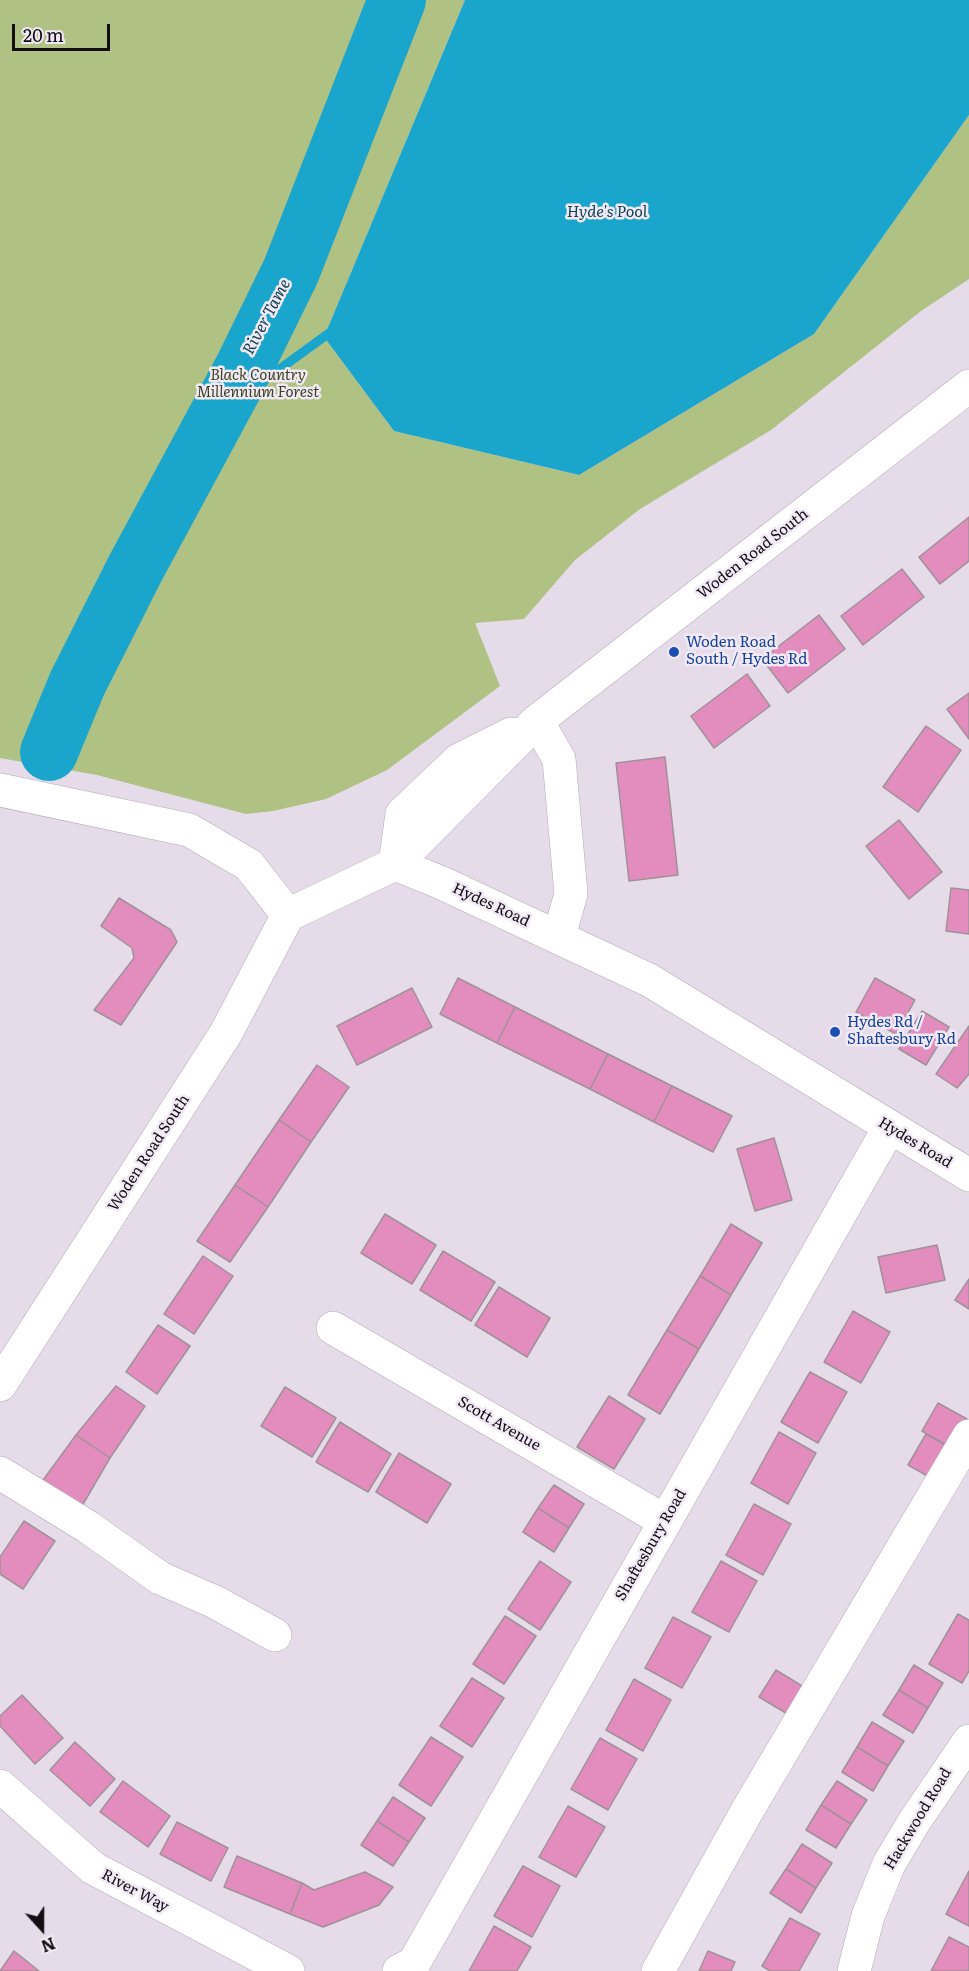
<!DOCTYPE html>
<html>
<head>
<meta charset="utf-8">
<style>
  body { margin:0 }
  #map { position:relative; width:969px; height:1971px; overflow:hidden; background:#e5dbe9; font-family:Literata,serif }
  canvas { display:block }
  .north { position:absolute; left:12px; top:1899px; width:60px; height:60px; -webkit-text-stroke:4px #f2e9f6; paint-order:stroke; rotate:159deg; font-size:16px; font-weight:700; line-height:24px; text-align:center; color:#120e13 }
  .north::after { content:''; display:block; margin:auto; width:21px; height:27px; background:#120e13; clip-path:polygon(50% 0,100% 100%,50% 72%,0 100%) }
  .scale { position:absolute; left:12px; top:24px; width:98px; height:27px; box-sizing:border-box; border:3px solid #120e13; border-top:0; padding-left:8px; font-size:18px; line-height:21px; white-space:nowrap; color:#120e13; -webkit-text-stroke:4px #f2e9f6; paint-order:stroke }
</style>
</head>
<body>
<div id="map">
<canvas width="969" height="1971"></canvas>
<div class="north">N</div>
<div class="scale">20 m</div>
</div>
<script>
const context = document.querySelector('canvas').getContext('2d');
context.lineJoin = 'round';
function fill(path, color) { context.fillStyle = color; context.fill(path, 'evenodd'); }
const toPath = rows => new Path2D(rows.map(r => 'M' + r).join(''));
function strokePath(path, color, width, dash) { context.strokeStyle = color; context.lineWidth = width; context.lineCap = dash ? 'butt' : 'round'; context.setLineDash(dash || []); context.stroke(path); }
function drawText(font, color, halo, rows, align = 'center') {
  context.font = font + ' Literata,serif'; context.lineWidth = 5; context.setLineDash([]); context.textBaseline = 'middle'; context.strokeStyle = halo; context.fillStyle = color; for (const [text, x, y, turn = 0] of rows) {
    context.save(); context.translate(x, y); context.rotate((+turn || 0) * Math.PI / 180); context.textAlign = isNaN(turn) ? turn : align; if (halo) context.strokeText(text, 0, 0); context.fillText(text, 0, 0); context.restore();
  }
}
const green = toPath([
  [0,0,465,0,324,337,394,431,579,475,814,334,969,115,969,279,921,311,771,430,640,509,575,560,524,619,475,623,500,686,387,770,326,799,273,811,246,814,97,775,0,758]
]);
const water = toPath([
  [465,0,969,0,969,115,814,334,579,475,394,431,324,337]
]);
const stream = toPath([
  [219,413,332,331]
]);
const river = toPath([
  [49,752,77,684,135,569,244,367,291,271,397,0]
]);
const building = toPath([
  [969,517,969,561,940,584,919,557,969,517],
  [902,569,924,597,863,645,841,616,902,569],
  [819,615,845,649,788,693,762,659,819,615],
  [747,674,770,706,714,748,691,716,747,674],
  [969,693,969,739,947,709,969,693],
  [926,726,961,750,918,812,883,787,926,726],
  [665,757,678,875,629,881,616,763,665,757],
  [899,820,942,872,909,899,866,846,899,820],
  [951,888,969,890,969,934,946,931,951,888],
  [119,898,171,930,177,942,121,1025,94,1010,134,958,132,948,101,926,119,898],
  [458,978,515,1007,497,1043,440,1014,458,978],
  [875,978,915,1000,896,1034,856,1012,875,978],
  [412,988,432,1027,357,1065,337,1026,412,988],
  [515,1007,608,1054,590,1089,497,1043,515,1007],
  [922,1011,949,1027,926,1065,899,1049,922,1011],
  [969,1026,969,1074,957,1088,936,1074,969,1026],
  [608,1054,672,1086,654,1122,590,1089,608,1054],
  [317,1065,349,1087,311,1142,279,1120,317,1065],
  [672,1086,732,1116,713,1152,654,1122,672,1086],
  [279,1120,311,1142,268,1207,235,1185,279,1120],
  [774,1138,792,1200,755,1211,737,1149,774,1138],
  [235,1185,268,1207,230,1262,197,1241,235,1185],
  [385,1214,436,1245,412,1284,361,1253,385,1214],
  [731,1224,762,1243,731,1295,700,1276,731,1224],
  [937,1245,945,1280,886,1293,878,1257,937,1245],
  [443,1251,495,1282,471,1321,420,1290,443,1251],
  [203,1256,233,1276,194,1334,164,1314,203,1256],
  [700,1276,731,1295,699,1349,667,1330,700,1276],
  [969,1279,969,1309,955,1300,969,1279],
  [499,1287,550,1318,527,1357,475,1325,499,1287],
  [853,1311,890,1332,861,1383,824,1362,853,1311],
  [158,1325,190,1346,157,1394,126,1372,158,1325],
  [667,1330,699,1349,660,1414,628,1395,667,1330],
  [810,1372,847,1392,818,1443,781,1422,810,1372],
  [116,1386,145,1406,110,1458,76,1435,116,1386],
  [285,1387,336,1418,312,1457,261,1426,285,1387],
  [609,1396,645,1419,614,1469,577,1447,609,1396],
  [938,1403,967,1419,951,1448,922,1431,938,1403],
  [340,1422,391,1454,368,1492,316,1462,340,1422],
  [779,1432,816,1453,788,1504,751,1483,779,1432],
  [926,1434,951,1448,933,1479,908,1465,926,1434],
  [76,1435,110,1458,79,1511,38,1487,76,1435],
  [399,1453,451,1484,427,1523,376,1492,399,1453],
  [554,1485,584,1504,569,1528,538,1508,554,1485],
  [754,1504,791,1524,763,1575,726,1555,754,1504],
  [538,1508,569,1528,554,1552,523,1532,538,1508],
  [24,1521,55,1541,23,1589,0,1574,0,1557,24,1521],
  [540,1561,571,1582,540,1630,508,1609,540,1561],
  [721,1561,757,1581,729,1632,692,1612,721,1561],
  [958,1614,969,1620,969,1671,962,1683,929,1664,958,1614],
  [505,1616,536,1636,504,1684,473,1664,505,1616],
  [673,1617,711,1637,682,1688,645,1668,673,1617],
  [914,1665,943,1683,928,1708,899,1690,914,1665],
  [776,1670,807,1689,791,1716,759,1697,776,1670],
  [472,1678,504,1698,472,1747,440,1726,472,1678],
  [634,1679,671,1700,643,1751,606,1730,634,1679],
  [899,1690,928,1708,913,1733,883,1715,899,1690],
  [22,1695,63,1738,35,1764,0,1726,0,1716,22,1695],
  [872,1722,904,1741,888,1766,857,1747,872,1722],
  [431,1737,463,1757,431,1806,399,1785,431,1737],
  [600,1738,637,1759,608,1810,571,1789,600,1738],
  [75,1742,115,1779,90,1806,50,1770,75,1742],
  [857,1747,888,1766,873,1791,842,1772,857,1747],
  [123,1781,170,1816,148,1847,100,1812,123,1781],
  [837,1781,867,1800,851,1824,821,1805,837,1781],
  [393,1797,425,1818,409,1842,377,1821,393,1797],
  [821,1805,851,1824,836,1848,806,1830,821,1805],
  [568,1806,605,1827,576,1877,539,1857,568,1806],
  [377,1821,409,1842,393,1866,361,1845,377,1821],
  [177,1822,228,1848,211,1881,160,1854,177,1822],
  [802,1844,832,1863,816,1888,786,1869,802,1844],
  [237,1856,302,1883,290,1914,224,1887,237,1856],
  [523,1866,560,1886,532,1937,494,1916,523,1866],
  [786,1869,816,1888,801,1913,770,1893,786,1869],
  [969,1871,969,1926,946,1914,969,1871],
  [365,1872,393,1887,379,1905,323,1927,290,1914,302,1883,314,1890,365,1872],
  [790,1918,820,1934,799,1971,770,1971,762,1966,790,1918],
  [494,1926,531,1947,517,1971,469,1971,494,1926],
  [949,1937,969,1947,969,1971,931,1971,949,1937],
  [14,1951,39,1971,0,1971,14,1951],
  [708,1951,735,1962,731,1971,699,1971,708,1951]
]);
const minor = toPath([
  [537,721,559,759,571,894,559,936],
  [0,790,189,830,249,865,288,915],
  [395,864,442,883,649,980,969,1175],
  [395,864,402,814,459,760,511,734],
  [288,915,395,864,537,721,969,386],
  [333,1328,665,1521],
  [0,1385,226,1033,288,915],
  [0,1473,88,1527,160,1578,215,1602,275,1635],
  [0,1786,93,1868,288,1971],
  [399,1971,414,1963,889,1128],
  [658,1971,747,1811,969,1436],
  [854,1971,868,1916,889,1864,914,1822,969,1741]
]);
const markers = [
  [674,652,6,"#1a4fb4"],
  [835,1032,6,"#1a4fb4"]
];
const parkNames = [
  ["Black Country",258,376],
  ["Millennium Forest",258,393]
];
const streetNames = [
  ["Woden Road South",753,554,-38],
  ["Hydes Road",491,905,25],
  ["Hydes Road",915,1143,31],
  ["Woden Road South",149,1153,-57],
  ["Scott Avenue",499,1424,30],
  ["Shaftesbury Road",651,1545,-60],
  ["Hackwood Road",918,1819,-59],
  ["River Way",135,1891,28]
];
const transitNames = [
  ["Woden Road",686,643],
  ["South / Hydes Rd",686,660],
  ["Hydes Rd /",847,1023],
  ["Shaftesbury Rd",847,1040]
];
const waterNames = [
  ["Hyde's Pool",607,212],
  ["River Tame",267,317,-62]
];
fill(green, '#afc183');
fill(water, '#1aa5cc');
strokePath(stream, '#1aa5cc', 9);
strokePath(river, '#1aa5cc', 58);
fill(building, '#e38dbe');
strokePath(building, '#a09199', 1.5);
strokePath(minor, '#b3aab7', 34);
strokePath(minor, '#fff', 33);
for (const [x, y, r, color] of markers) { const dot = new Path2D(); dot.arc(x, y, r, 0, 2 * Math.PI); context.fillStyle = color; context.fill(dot); strokePath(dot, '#f2e9f6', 2); }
drawText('italic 15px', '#38421c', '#f2e9f6', parkNames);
drawText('15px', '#120e13', '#f2e9f6', streetNames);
drawText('15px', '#164399', '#f2e9f6', transitNames, 'left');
drawText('italic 16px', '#0d4354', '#f2e9f6', waterNames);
</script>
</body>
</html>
